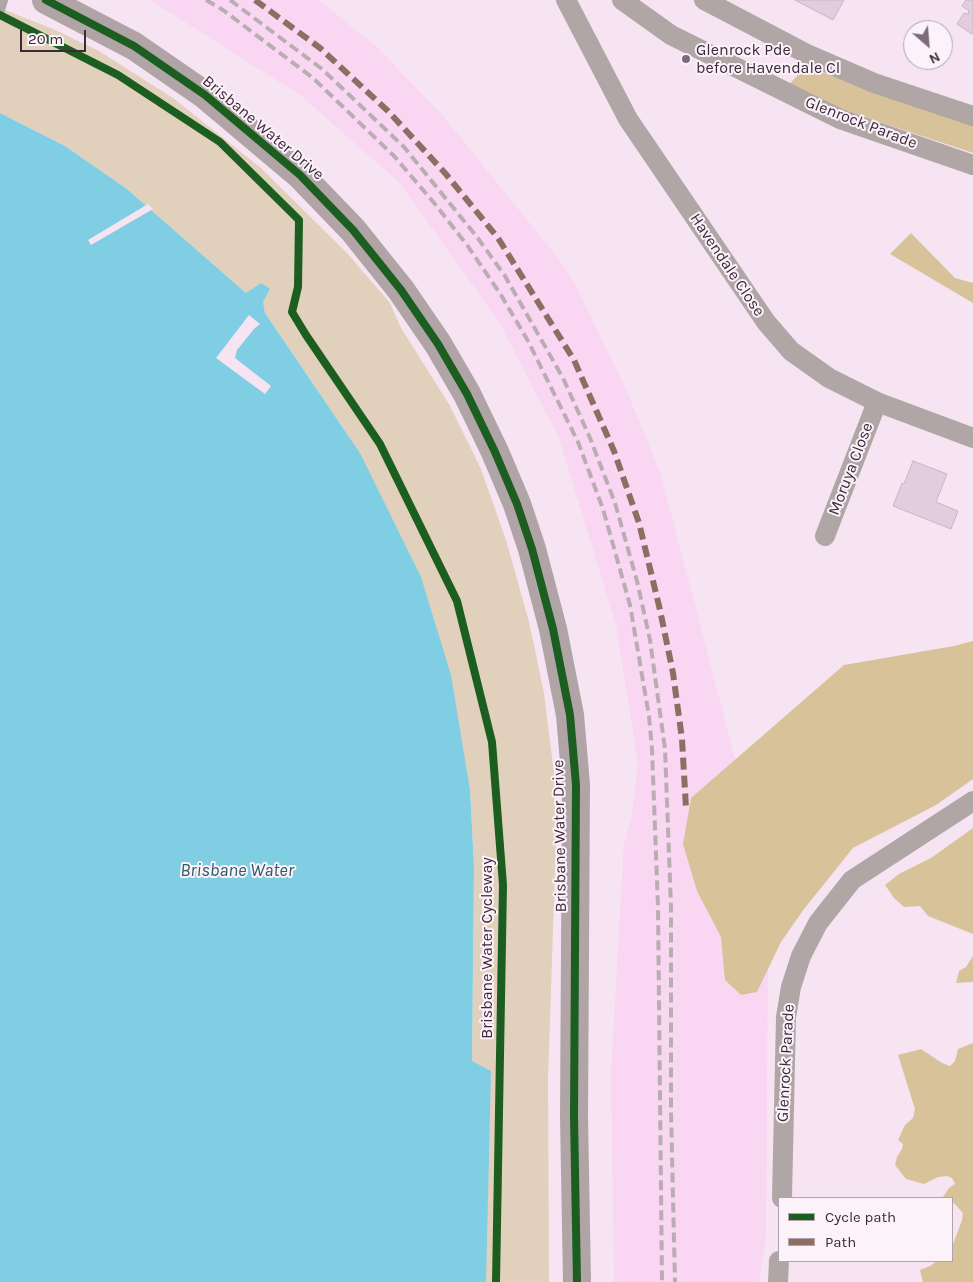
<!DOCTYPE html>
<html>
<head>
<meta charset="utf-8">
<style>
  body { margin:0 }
  #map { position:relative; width:973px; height:1282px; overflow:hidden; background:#f6e4f2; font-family:Karla,sans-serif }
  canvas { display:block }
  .legend { position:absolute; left:778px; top:1197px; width:175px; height:65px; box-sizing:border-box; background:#fcf2fa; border:1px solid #afa2ad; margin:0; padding:6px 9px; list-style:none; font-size:15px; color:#3c2939 }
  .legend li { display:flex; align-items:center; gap:10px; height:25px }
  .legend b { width:25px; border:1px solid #afa2ad }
  .north { position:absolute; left:903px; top:20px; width:50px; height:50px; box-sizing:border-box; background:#fcf2fa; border:1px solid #afa2ad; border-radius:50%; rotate:153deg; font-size:14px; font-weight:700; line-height:20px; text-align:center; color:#3c2939 }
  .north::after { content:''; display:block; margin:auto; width:18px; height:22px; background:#7d6a7a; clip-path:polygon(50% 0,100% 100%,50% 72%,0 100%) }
  .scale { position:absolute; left:20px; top:30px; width:66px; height:22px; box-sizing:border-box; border:2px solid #3c2939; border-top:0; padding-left:6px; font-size:15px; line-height:18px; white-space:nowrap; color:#3c2939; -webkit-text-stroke:4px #fcf2fa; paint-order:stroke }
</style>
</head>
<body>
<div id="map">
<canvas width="973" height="1282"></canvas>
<ul class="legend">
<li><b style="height:6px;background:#1b5e20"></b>Cycle path</li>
<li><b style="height:6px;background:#8d6e63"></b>Path</li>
</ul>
<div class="north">N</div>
<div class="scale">20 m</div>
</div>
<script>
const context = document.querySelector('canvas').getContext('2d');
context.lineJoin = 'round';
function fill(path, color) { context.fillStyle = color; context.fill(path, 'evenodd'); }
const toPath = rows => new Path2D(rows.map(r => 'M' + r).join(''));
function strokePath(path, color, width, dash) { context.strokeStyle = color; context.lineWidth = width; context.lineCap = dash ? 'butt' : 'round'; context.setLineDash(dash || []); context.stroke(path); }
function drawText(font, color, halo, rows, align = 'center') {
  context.font = font + ' Karla,sans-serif'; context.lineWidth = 4; context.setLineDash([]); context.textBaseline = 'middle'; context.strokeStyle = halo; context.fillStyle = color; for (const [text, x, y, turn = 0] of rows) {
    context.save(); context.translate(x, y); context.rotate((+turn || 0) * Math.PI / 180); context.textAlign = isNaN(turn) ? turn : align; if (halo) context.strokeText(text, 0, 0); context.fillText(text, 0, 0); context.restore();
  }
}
const built = toPath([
  [150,0,319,0,378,48,443,116,553,252,573,280,626,389,661,475,734,755,768,967,766,1236,759,1282,614,1282,611,1075,624,843,632,815,638,764,616,625,559,438,499,322,400,183,300,95]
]);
const green = toPath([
  [0,8,53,29,99,51,173,98,261,168,347,253,390,303,401,328,449,404,481,469,506,540,529,622,544,693,554,773,556,841,548,1079,549,1282,486,1282,486,1262,472,1062,474,866,470,790,360,453,265,313,263,302,246,293,127,189,65,146,0,113]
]);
const forest = toPath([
  [805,67,973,121,973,153,784,90],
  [911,233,955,278,973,283,973,303,890,254],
  [973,641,973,779,936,805,853,848,804,909,781,942,757,992,741,995,725,980,721,937,697,891,683,844,691,798,844,665,954,646],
  [973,828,973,934,928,916,920,906,904,907,894,898,885,885,899,874,931,858],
  [973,956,973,982,956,983,959,971,966,967],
  [973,1043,973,1282,923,1282,920,1270,930,1266,937,1261,952,1261,952,1247,962,1220,963,1213,952,1201,952,1198,945,1198,943,1197,949,1188,955,1184,952,1178,947,1176,938,1177,924,1184,906,1179,895,1165,897,1157,902,1149,903,1144,898,1140,905,1125,913,1118,915,1109,898,1055,921,1049,942,1063,950,1066,955,1061,958,1049]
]);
const water = toPath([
  [0,113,65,146,127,189,246,293,261,283,270,289,263,302,265,313,360,453,421,577,451,675,470,790,474,866,472,1061,491,1071,486,1282,0,1282]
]);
const pier = toPath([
  [148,204,153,209,91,245,88,240],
  [249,315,260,324,254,329,237,350,235,358,271,386,265,394,216,358]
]);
const building = toPath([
  [795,0,844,0,833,20,795,0],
  [966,0,973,0,973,32,972,34,957,24,964,13,968,14,969,11,962,6,966,0],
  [913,461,947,474,936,502,958,511,951,529,893,506,902,483,904,484,913,461]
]);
const lane = toPath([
  [0,10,3,0]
]);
const street = toPath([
  [566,0,628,119,766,322,791,351,829,378,877,402,973,438],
  [622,0,671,35,840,119,973,165],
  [704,0,809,55,874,83,973,116],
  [825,536,877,402],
  [782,1198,786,1017,791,987,801,956,818,923,852,880,973,801],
  [778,1282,779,1261]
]);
const secondary = toPath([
  [46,0,134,46,205,95,300,175,353,230,401,290,438,344,467,394,495,452,517,504,532,549,553,629,570,715,576,785,574,1116,577,1282]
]);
const rail = toPath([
  [206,0,223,10,313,78,394,156,435,204,467,245,501,295,528,341,578,442,603,509,630,605,649,716,652,749,658,907,662,1282],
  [230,0,322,69,404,147,477,237,505,276,563,378,590,438,615,503,637,581,650,640,665,749,671,907,671,1113,675,1282]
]);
const quiet = toPath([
  [255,0,320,48,388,111,445,173,498,238,574,360,614,451,639,523,660,610,673,673,682,739,686,808]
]);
const cycleway = toPath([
  [46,0,134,46,205,95,300,175,353,230,401,290,438,344,467,394,495,452,517,504,532,549,553,629,570,715,576,785,574,1116,577,1282],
  [0,15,118,75,220,142,299,220,298,287,292,312,306,335,380,444,457,601,492,742,503,885,496,1282]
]);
const markers = [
  [686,59,5,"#7d6a7a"]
];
const poiNames = [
  ["Glenrock Pde",696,50],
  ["before Havendale Cl",696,68]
];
const streetNames = [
  ["Glenrock Parade",861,123,21],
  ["Brisbane Water Drive",263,128,40],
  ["Havendale Close",727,265,56],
  ["Moruya Close",851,469,-69],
  ["Brisbane Water Drive",560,836,-91],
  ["Brisbane Water Cycleway",487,948,-90],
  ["Glenrock Parade",786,1063,-87]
];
const waterNames = [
  ["Brisbane Water",237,871]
];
fill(built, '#f9d7f2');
fill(green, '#e1d1bc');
fill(forest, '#d8c299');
fill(water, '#80cee3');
fill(pier, '#f6e4f2');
fill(building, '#e2cdde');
strokePath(building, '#c7b6c4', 1);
strokePath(lane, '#b1a6a6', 10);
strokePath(street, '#b1a6a6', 20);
strokePath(secondary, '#b1a4a6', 28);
strokePath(rail, '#baadb2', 4, [10, 5]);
strokePath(quiet, '#8d6e63', 6, [12, 6]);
strokePath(cycleway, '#1b5e20', 8);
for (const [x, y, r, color] of markers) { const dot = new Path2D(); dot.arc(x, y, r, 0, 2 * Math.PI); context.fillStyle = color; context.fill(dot); strokePath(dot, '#fcf2fa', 2); }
drawText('16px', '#3c2939', '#fcf2fa', poiNames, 'left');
drawText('16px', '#3c2939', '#fcf2fa', streetNames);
drawText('italic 18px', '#2a5b66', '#fcf2fa', waterNames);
</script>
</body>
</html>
